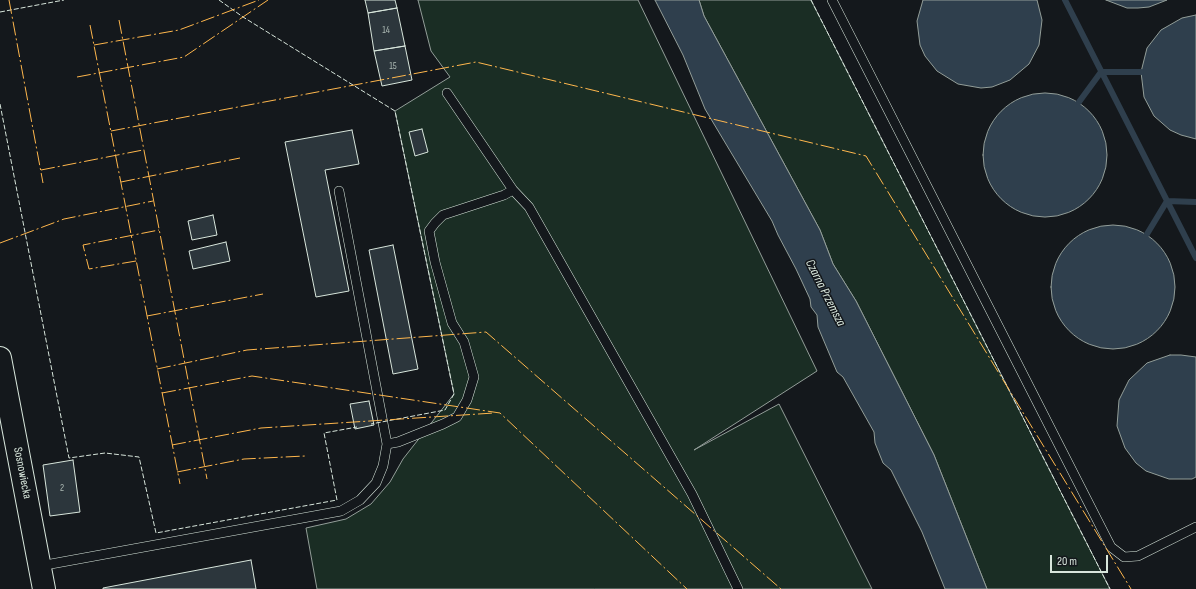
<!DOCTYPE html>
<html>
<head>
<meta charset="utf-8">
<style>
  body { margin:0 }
  #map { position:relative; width:1196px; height:589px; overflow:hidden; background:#14181c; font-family:"Sofia Sans Condensed",sans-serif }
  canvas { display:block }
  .scale { position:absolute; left:1050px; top:555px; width:58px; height:18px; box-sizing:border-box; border:2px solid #d8e6dc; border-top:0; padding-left:5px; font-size:12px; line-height:14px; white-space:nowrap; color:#d8e6dc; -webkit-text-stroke:3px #14181c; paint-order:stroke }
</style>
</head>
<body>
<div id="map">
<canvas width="1196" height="589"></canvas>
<div class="scale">20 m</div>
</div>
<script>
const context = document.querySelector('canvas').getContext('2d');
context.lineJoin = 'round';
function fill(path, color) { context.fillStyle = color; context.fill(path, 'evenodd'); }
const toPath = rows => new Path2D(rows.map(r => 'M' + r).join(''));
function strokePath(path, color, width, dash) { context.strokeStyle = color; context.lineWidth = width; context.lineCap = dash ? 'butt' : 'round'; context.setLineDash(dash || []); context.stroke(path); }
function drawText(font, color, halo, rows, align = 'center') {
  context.font = font + ' "Sofia Sans Condensed",sans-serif'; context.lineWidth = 3; context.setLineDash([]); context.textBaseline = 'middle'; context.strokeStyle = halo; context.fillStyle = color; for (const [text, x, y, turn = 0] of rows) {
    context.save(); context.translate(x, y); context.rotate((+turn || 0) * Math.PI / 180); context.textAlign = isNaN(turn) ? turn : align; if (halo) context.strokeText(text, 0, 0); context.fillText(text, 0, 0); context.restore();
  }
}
const green = toPath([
  [418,0,638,0,817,371,694,450,779,404,872,589,317,589,306,528,346,519,371,504,390,482,403,459,454,394,395,111,450,77,431,51,418,0],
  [699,0,811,0,1110,589,987,589,934,455,856,301,833,264,820,230,704,16,699,0]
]);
const water = toPath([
  [655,0,699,0,704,16,820,230,833,264,856,301,934,455,987,589,945,589,922,532,891,470,883,463,875,443,874,432,843,377,837,372,818,327,817,315,811,307,810,299,796,269,778,235,772,221,705,109,683,55,655,0],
  [923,0,1037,0,1042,20,1039,45,1029,64,1010,80,992,87,981,88,958,84,937,71,925,56,920,45,917,21,923,0],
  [1106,0,1167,0,1149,7,1138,8,1127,8,1106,0],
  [1196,15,1196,139,1181,135,1170,130,1154,116,1144,97,1141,72,1147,48,1161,30,1182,18,1196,15],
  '983 155a62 62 0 1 1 124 0a62 62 0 1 1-124 0Z',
  '1051 287a62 62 0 1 1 124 0a62 62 0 1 1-124 0Z',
  [1170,355,1181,355,1196,357,1196,477,1192,479,1169,479,1146,471,1136,463,1125,448,1117,426,1119,400,1129,380,1147,363,1170,355]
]);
const stream = toPath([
  [1065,0,1196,258],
  [1079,102,1101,72,1141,72],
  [1147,234,1167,201,1196,202]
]);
const building = toPath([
  [365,0,395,0,397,8,368,13,365,0],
  [397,8,405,46,374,51,368,13,397,8],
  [405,46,412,80,382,86,374,51,405,46],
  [422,129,428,152,415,156,409,132,422,129],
  [352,130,359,164,325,170,349,291,316,297,285,142,352,130],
  [213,215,217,235,192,240,188,221,213,215],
  [226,242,230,261,193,269,189,251,226,242],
  [393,245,418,369,393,374,369,250,393,245],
  [369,401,374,425,355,429,350,404,369,401],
  [73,460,80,512,50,516,43,465,73,460],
  [251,560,256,589,103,589,103,588,251,560]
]);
const service = toPath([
  [832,0,1111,547,1124,557,1138,556,1196,527],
  [447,93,513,190,529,207,692,494,738,589],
  [387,444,398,442,443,424,457,417,467,400,474,377,464,342,452,323,435,262,429,231,435,223,443,215,504,195,513,190],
  [40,566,341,511,360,500,376,483,383,466,387,444,339,191]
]);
const tertiary = toPath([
  [0,358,44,589]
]);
const fence = toPath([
  [219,0,243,17,395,111,454,394,445,410,371,424],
  [811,0,1110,589],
  [0,12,64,0],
  [0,104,69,458,105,453,139,457,156,533,337,500,324,433,357,427]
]);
const power = toPath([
  [9,0,43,183],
  [119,20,207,479],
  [90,25,180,484],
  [94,45,179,30,259,0],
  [77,77,184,57,268,0],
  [111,131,476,62,866,156,1131,589],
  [41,170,143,150],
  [121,182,240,158],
  [0,243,64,219,153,201],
  [136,261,89,269,83,245,159,230],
  [147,316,263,294],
  [157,369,247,350,486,332,781,589],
  [162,393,252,376,500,413,687,589],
  [172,445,261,428,494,413],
  [177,472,244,459,305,456]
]);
const numberNames = [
  ["14",386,30],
  ["15",393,66],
  ["2",62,488]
];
const streetNames = [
  ["Sosnowiecka",22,473,79]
];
const waterNames = [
  ["Czarna Przemsza",825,293,63]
];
fill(green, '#1a2d24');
strokePath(green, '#939e99', 1);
fill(water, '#2f3f4d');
strokePath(water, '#939e99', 1);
strokePath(stream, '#2f3f4d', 6);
fill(building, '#2c363c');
strokePath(building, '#d8e6dc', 1);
strokePath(service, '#d8e6dc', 10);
strokePath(tertiary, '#d8e6dc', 24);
strokePath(service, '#14181c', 9);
strokePath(tertiary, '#14181c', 22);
strokePath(fence, '#d8e6dc', 1, [5, 2]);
strokePath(power, '#ffb74d', 1, [14, 3, 2, 3]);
drawText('10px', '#adbab4', null, numberNames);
drawText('12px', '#d8e6dc', '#14181c', streetNames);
drawText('italic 13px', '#d8e6dc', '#14181c', waterNames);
</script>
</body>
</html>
